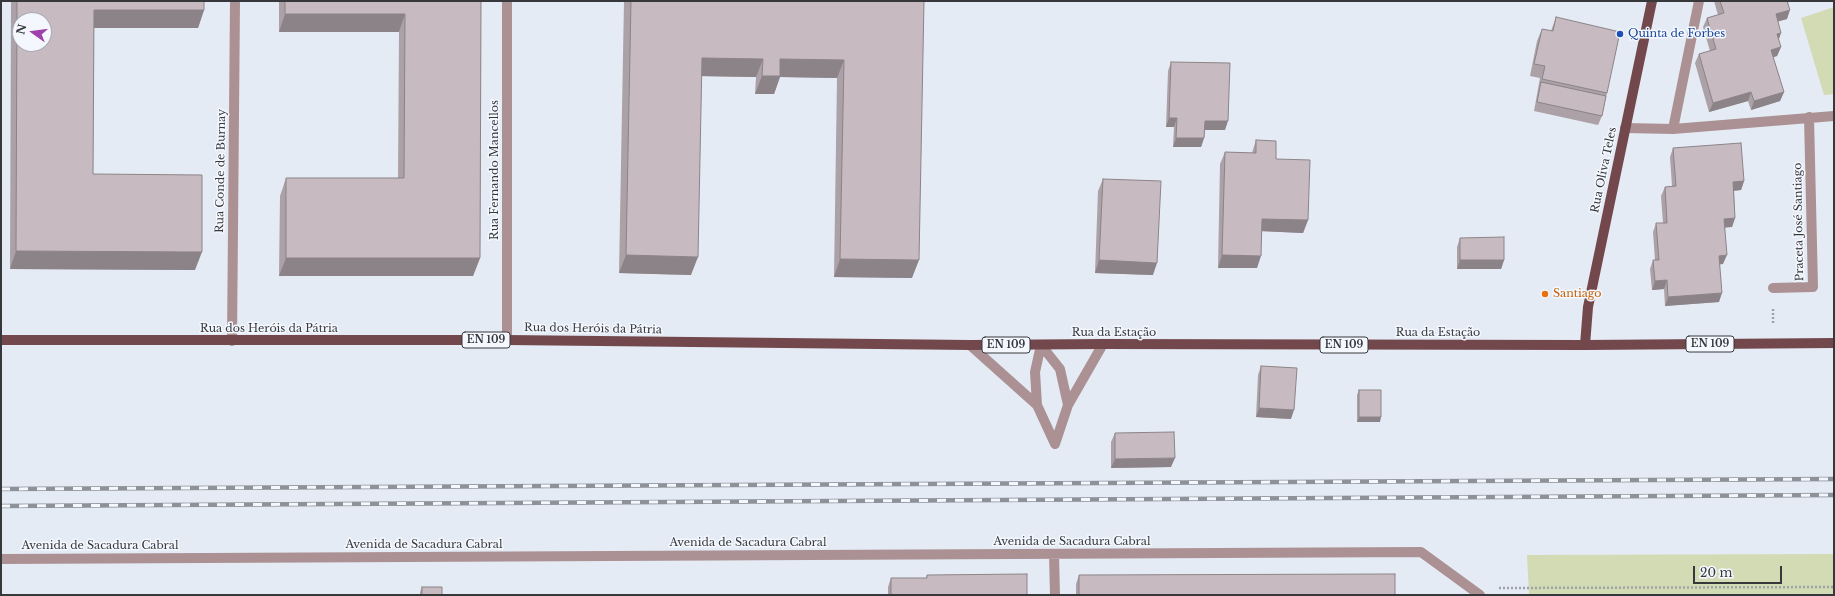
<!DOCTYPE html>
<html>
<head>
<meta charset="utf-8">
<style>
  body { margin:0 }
  #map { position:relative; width:1835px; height:596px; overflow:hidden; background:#e4ebf5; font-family:"Libre Baskerville",serif }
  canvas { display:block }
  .frame { position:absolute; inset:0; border:2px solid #36383c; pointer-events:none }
  .north { position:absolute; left:12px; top:12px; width:40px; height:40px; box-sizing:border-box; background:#f4f8fe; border:1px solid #a8abb0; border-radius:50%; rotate:284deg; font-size:11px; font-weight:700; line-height:16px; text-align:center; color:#36383c }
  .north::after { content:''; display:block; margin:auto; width:14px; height:18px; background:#9f41ab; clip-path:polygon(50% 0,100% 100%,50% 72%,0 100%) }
  .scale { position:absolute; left:1693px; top:566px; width:89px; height:18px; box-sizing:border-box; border:2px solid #36383c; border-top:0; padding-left:5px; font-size:12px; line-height:14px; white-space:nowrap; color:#36383c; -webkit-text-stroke:3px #f4f8fe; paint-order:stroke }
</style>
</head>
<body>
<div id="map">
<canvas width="1835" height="596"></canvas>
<div class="frame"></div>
<div class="north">N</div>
<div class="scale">20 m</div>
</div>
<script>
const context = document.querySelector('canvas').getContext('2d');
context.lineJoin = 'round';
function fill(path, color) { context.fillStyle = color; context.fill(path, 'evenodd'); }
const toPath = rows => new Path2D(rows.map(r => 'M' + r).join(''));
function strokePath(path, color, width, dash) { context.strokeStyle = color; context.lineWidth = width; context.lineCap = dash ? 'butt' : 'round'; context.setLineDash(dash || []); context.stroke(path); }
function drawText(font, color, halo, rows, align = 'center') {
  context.font = font + ' "Libre Baskerville",serif'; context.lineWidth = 3; context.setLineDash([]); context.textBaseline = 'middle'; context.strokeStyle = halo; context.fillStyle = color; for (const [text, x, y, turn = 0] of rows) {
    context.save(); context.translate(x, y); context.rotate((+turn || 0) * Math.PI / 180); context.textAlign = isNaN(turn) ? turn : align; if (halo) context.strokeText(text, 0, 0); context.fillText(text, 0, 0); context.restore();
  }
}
const green = toPath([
  [1834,7,1834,94,1824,95,1801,18],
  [1834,554,1834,595,1529,595,1527,555]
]);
const path = toPath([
  [1773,323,1773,308],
  [1499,588,1834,587]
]);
const minor = toPath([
  [1625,128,1673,129,1834,116],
  [1673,129,1699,1],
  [1773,288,1813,287,1809,117],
  [507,340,507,1],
  [232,341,235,1],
  [970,345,1037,405],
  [1041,345,1035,372,1037,405,1055,444],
  [1041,345,1060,369,1068,405],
  [1055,444,1068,405,1103,344],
  [1054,554,1055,595],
  [1,559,1421,552,1480,595]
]);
const major = toPath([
  [1,340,507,340,970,345,1103,344,1585,345,1834,343],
  [1585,345,1588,307,1652,1]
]);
const rail = toPath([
  [1,489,1834,479],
  [1,506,1834,495]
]);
const wall = toPath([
  [11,1,204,1,204,10,198,28,94,28,93,174,195,270,10,269],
  [279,1,481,1,480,258,473,276,279,276,280,196,286,178,398,178,399,32,279,32],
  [624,1,924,1,912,278,834,277,837,78,780,77,774,94,755,94,756,77,701,76,691,275,619,273],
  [1714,1,1789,1,1788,4,1787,19,1778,21,1778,40,1781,47,1777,56,1773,57,1784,92,1780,101,1751,110,1748,101,1709,112,1695,63,1699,54,1710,51,1703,27,1707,18,1718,15],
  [1556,17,1607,93,1602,116,1598,125,1534,111,1540,78,1530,76,1537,41,1542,29,1551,31],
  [1171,62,1225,130,1205,130,1204,138,1201,147,1173,147,1174,127,1166,127,1168,71],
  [1256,140,1276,159,1308,220,1303,233,1262,231,1257,268,1218,268,1220,164,1225,152,1252,153],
  [1673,148,1744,181,1741,190,1734,191,1735,218,1732,227,1725,227,1723,264,1720,264,1719,302,1665,306,1664,289,1652,290,1650,269,1653,260,1655,260,1653,232,1656,223,1663,223,1661,196,1665,187,1672,186,1670,157],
  [1103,179,1153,275,1095,273,1098,191],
  [1460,238,1504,260,1501,269,1457,269,1457,247],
  [1261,366,1291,419,1256,417,1258,375],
  [1359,390,1380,422,1357,422,1357,395],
  [1115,433,1171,467,1111,468,1111,442],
  [927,575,1027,595,888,595,888,587,891,578,926,578],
  [1079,575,1395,595,1076,595,1076,584],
  [422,587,442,595,420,595,420,592]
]);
const shadedWall = toPath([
  [94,10,204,10,198,28,87,28],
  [1790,10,1787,19,1773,23,1776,14],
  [285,14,405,14,399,32,279,32],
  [1781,33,1778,42,1777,34],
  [1781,47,1777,56,1768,59,1771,50],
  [702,58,763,59,756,77,695,76],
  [780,59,844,60,837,78,780,77,774,94,755,94,762,76],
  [1751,92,1748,101,1709,112,1713,103],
  [1784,92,1780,101,1751,110,1754,101],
  [1169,118,1177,118,1174,127,1166,127],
  [1205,121,1228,121,1225,130,1202,130],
  [1176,138,1204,138,1201,147,1173,147],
  [1744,181,1741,190,1730,191,1733,182],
  [1735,218,1732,227,1721,228,1724,219],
  [1262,219,1308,220,1303,233,1258,231],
  [16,251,202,252,195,270,10,269],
  [626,255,698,257,691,275,619,273],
  [1222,255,1261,256,1257,268,1218,268],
  [1727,255,1723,264,1716,265,1719,256],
  [286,258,480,258,473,276,279,276],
  [840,259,919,260,912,278,834,277],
  [1099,260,1157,263,1153,275,1095,273],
  [1460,260,1504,260,1501,269,1457,269],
  [1667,280,1664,289,1652,290,1655,281],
  [1722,293,1719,302,1665,306,1668,297],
  [1259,408,1294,410,1291,419,1256,417],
  [1359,417,1381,417,1380,422,1357,422],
  [1175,458,1171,467,1111,468,1115,459]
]);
const building = toPath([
  [17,1,204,1,204,10,94,10,93,174,202,175,202,252,16,251,17,1],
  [20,20,44,20,44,44,20,44,20,20],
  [285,1,481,1,480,258,286,258,286,178,404,178,405,14,285,14,285,1],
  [631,1,924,1,919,260,840,259,844,60,780,59,780,76,762,76,763,59,702,58,698,257,626,255,631,1],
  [1720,1,1787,1,1790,10,1776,14,1781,33,1777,34,1781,47,1771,50,1784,92,1754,101,1751,92,1713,103,1699,54,1716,49,1707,18,1724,13,1720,1],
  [1556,17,1620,32,1607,93,1542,79,1545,66,1534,64,1542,29,1553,31,1556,17],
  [1171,62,1230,63,1228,121,1205,121,1204,138,1176,138,1177,118,1169,118,1171,62],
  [1541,82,1606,96,1602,116,1537,102,1541,82],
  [1256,140,1276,141,1276,159,1310,160,1308,220,1262,219,1261,256,1222,255,1225,152,1256,153,1256,140],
  [1741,143,1744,181,1733,182,1735,218,1724,219,1727,255,1719,256,1722,293,1668,297,1667,280,1655,281,1653,260,1659,260,1656,223,1667,223,1665,187,1676,186,1673,148,1741,143],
  [1103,179,1161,181,1157,263,1099,260,1103,179],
  [1504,237,1504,260,1460,260,1460,238,1504,237],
  [1261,366,1297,368,1294,410,1259,408,1261,366],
  [1359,390,1381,390,1381,417,1359,417,1359,390],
  [1174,432,1175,458,1115,459,1115,433,1174,432],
  [1027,574,1027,595,891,595,891,578,927,578,927,575,1027,574],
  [1395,574,1395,595,1079,595,1079,575,1395,574],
  [422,587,442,587,442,595,422,595,422,587]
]);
const markers = [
  [1620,34,4,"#1a4fb4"],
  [1545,294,4,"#e8710a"]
];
const shields = [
  [486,340,48],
  [1710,344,48],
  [1006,345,48],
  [1344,345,48]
];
const shieldNames = [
  ["EN 109",486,340],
  ["EN 109",1710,344],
  ["EN 109",1006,345],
  ["EN 109",1344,345]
];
const transitNames = [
  ["Quinta de Forbes",1628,34]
];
const streetNames = [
  ["Rua Fernando Mancellos",495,170,-90],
  ["Rua Oliva Teles",1604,170,-78],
  ["Rua Conde de Burnay",221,171,-89],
  ["Praceta José Santiago",1799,222,-91],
  ["Rua dos Heróis da Pátria",269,329],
  ["Rua dos Heróis da Pátria",593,329,1],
  ["Rua da Estação",1114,333],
  ["Rua da Estação",1438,333],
  ["Avenida de Sacadura Cabral",1072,542],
  ["Avenida de Sacadura Cabral",748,543],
  ["Avenida de Sacadura Cabral",424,545],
  ["Avenida de Sacadura Cabral",100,546]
];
const foodNames = [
  ["Santiago",1553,294]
];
fill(green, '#d2dbb3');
strokePath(path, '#9ea3ab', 2.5, [2, 2]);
strokePath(minor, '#ab9193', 10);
strokePath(major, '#72484d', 10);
strokePath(rail, '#8d9198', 4.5);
strokePath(rail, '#f4f8fe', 3, [9]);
fill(wall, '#aba1a6');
fill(shadedWall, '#8b8387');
fill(building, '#c7bbc1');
strokePath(building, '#8b8387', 1);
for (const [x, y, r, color] of markers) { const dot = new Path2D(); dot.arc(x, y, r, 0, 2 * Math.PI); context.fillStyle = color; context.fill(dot); strokePath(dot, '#f4f8fe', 1.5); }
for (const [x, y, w] of shields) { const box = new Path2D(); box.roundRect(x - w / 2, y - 8, w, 16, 3); context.fillStyle = '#f4f8fe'; context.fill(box); strokePath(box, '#36383c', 1); }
drawText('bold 10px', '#36383c', null, shieldNames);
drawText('11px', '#164399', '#f4f8fe', transitNames, 'left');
drawText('11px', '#36383c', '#f4f8fe', streetNames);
drawText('11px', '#c56008', '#f4f8fe', foodNames, 'left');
</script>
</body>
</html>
